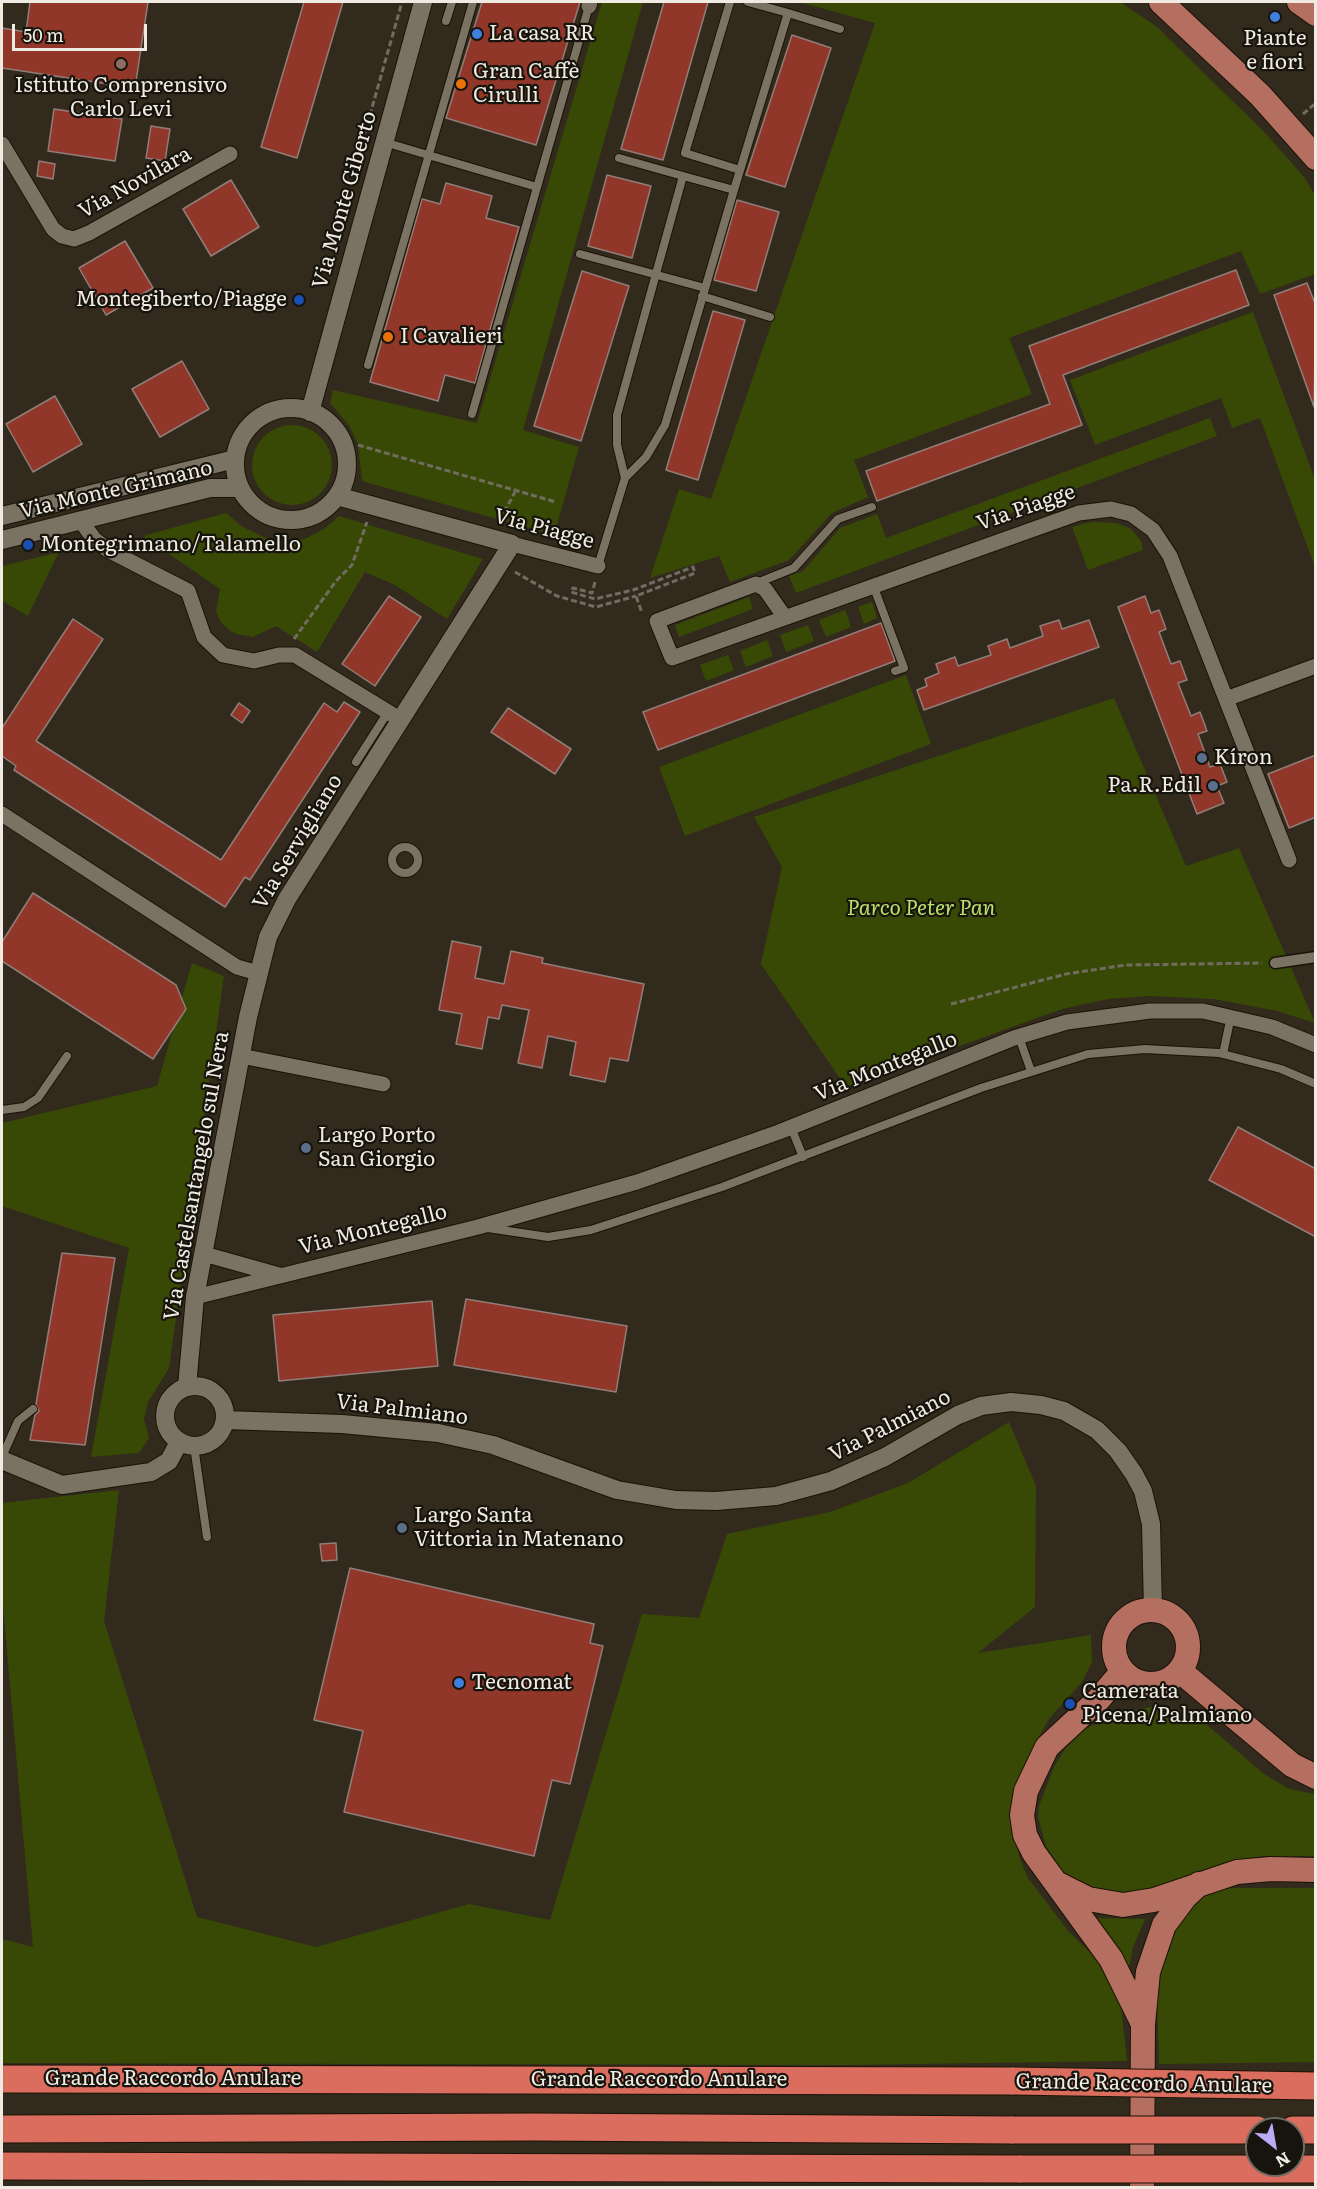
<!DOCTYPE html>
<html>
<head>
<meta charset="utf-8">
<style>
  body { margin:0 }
  #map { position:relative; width:1317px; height:2189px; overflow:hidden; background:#322b1d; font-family:Literata,serif }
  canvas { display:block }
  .frame { position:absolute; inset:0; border:3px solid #efebe2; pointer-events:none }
  .north { position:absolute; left:1245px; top:2117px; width:60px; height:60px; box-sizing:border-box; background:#17140d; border:2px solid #6d6a62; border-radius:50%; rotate:149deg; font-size:16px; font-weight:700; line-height:24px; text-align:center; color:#efebe2 }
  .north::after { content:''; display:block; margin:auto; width:21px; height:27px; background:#baaaf7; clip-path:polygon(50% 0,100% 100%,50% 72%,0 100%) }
  .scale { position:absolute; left:12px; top:24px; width:135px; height:27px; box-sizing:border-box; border:3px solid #efebe2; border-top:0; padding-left:8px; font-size:18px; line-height:21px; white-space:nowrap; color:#efebe2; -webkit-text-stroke:4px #17140d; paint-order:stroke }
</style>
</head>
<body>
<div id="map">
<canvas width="1317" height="2189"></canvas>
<div class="frame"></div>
<div class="north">N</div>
<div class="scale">50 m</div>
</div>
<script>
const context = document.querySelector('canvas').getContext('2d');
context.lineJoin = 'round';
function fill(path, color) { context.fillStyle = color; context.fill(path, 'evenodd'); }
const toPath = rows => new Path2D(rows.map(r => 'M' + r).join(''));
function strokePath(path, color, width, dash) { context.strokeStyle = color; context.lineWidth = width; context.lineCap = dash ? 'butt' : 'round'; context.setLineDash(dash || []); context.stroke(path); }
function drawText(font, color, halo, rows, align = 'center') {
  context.font = font + ' Literata,serif'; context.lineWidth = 4.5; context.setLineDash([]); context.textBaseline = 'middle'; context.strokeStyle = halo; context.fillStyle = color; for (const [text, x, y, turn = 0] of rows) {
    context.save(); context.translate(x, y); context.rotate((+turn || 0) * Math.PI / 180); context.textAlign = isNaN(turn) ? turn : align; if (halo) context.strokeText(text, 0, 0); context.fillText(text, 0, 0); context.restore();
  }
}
const green = toPath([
  [602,2,643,2,523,430,579,447,554,535,362,481,358,445,349,425,330,403,333,390,477,423],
  [799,2,1120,2,1156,26,1266,134,1304,177,1315,195,1315,274,1260,294,1241,251,1009,338,1032,394,854,460,868,497,832,513,789,560,730,582,719,556,650,578,679,489,711,499,875,23],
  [1253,312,1315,480,1315,567,1260,418,1232,428,1221,398,1095,445,1070,380],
  [1210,418,1217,436,796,593,789,576,803,571,840,528,877,514,886,538],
  '252 465a40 40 0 1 1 80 0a40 40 0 1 1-80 0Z',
  [226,513,241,526,274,542,305,539,324,529,339,516,483,559,447,619,395,585,365,572,317,652,276,626,253,637,236,634,229,630,220,621,216,611,220,589,143,536],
  [1091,522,1116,523,1131,529,1141,541,1143,550,1088,570,1072,527],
  [59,552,28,616,2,601,2,566],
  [749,597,753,609,679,637,675,625],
  [872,602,877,618,864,624,858,607],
  [845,610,851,627,826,637,819,620],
  [808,625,814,641,786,652,780,635],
  [767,640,773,656,746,667,740,651],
  [728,655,734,670,706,681,700,665],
  [906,675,931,744,685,836,659,767],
  [1114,698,1186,866,1239,848,1315,1023,1277,1011,1214,999,1149,996,1108,999,1062,1009,846,1087,761,964,782,867,754,817],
  [192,963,224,976,169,1368,148,1402,144,1419,149,1438,139,1453,91,1457,129,1248,2,1206,2,1123,157,1086],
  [1009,1422,1036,1486,1035,1607,978,1653,1091,1635,1092,1662,1082,1682,1049,1719,1029,1754,1014,1789,1012,1812,1019,1857,1028,1878,1069,1932,1105,1967,1115,1987,1121,2007,1127,2061,840,2065,2,2063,2,1939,33,1947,2,1594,2,1503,119,1490,104,1621,197,1917,316,1947,469,1904,550,1920,642,1614,699,1618,727,1534,830,1512,908,1483],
  [1164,1705,1199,1718,1264,1774,1289,1789,1315,1794,1315,1856,1263,1856,1226,1862,1154,1889,1127,1894,1103,1894,1066,1877,1046,1846,1038,1817,1039,1806,1054,1767,1065,1749,1085,1729,1104,1719,1126,1711],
  [1232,1888,1315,1888,1315,2062,1159,2064,1157,1999,1161,1961,1178,1922,1199,1899,1215,1891],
  [1090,1918,1145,1919,1133,1947,1129,1967,1119,1949]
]);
const building = toPath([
  [30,2,148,2,135,88,2,68,2,28,26,32,30,2],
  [304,2,343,2,297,158,261,147,304,2],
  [482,2,580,2,536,145,446,118,482,2],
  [664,2,708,2,663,160,621,149,664,2],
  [792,35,831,48,785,187,746,175,792,35],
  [54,109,122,119,115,161,48,151,54,109],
  [151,126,170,129,165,161,146,158,151,126],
  [39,161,55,164,53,179,37,176,39,161],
  [607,175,651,186,632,258,588,246,607,175],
  [231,180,259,227,211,256,183,209,231,180],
  [446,183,492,196,486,218,519,227,475,383,445,375,438,401,370,382,422,199,440,204,446,183],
  [737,200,779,212,756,291,714,280,737,200],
  [125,241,153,288,106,315,79,268,125,241],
  [1236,270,1249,305,1063,375,1082,425,877,501,866,471,1050,404,1029,346,1236,270],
  [582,271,629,286,581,441,534,426,582,271],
  [1307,283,1316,306,1314,407,1274,295,1307,283],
  [713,311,745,320,698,480,666,470,713,311],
  [182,361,209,409,160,437,132,389,182,361],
  [55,396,82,444,33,472,6,424,55,396],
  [389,596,421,617,375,686,342,664,389,596],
  [1145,596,1151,613,1159,610,1166,629,1159,632,1171,664,1180,661,1187,680,1178,683,1191,716,1200,712,1207,731,1198,734,1210,767,1220,764,1227,782,1217,786,1224,803,1197,814,1118,607,1145,596],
  [73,619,103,639,36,741,221,860,324,703,337,712,344,702,360,712,250,880,245,877,225,907,14,770,16,766,2,756,2,728,73,619],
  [1059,620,1062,629,1089,620,1099,647,924,710,917,690,927,686,925,679,939,673,936,664,955,657,958,666,991,655,988,646,1007,639,1010,648,1043,636,1040,626,1059,620],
  [881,623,895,661,658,750,643,712,881,623],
  [239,703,250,711,242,723,231,715,239,703],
  [508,708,571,749,555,774,491,732,508,708],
  [1316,755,1316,817,1289,828,1268,774,1316,755],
  [33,893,176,985,186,1009,153,1059,2,961,2,942,33,893],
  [452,941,481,947,475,978,504,984,511,951,543,958,542,963,644,984,628,1061,610,1058,605,1082,570,1075,576,1042,548,1036,542,1068,518,1063,529,1010,502,1005,499,1019,488,1017,482,1049,456,1044,462,1014,439,1010,452,941],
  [1238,1127,1316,1169,1316,1237,1209,1180,1238,1127],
  [62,1253,115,1258,85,1445,30,1440,35,1415,39,1411,36,1404,62,1253],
  [466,1299,627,1326,616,1392,454,1365,466,1299],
  [432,1301,438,1366,279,1381,273,1315,432,1301],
  [336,1543,337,1560,322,1561,320,1544,336,1543],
  [350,1568,594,1624,590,1643,603,1646,570,1784,552,1780,534,1856,344,1812,363,1731,314,1720,350,1568]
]);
const path = toPath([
  [1303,114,1316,103],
  [360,150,402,2],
  [358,445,556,502],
  [500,520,515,492],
  [515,572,557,596,596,607,636,596],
  [595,582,592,593,573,588,571,592,595,599,633,590,693,567,695,573,636,596,642,613],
  [294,639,336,581,352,565,367,522],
  [951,1004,1066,974,1126,965,1262,963]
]);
const service = toPath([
  [730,2,685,153,740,170],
  [788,13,840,29],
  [446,21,452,2],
  [384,142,537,187],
  [619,158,683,176],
  [734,190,788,13,748,2],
  [580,254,705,288],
  [702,296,770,317],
  [368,365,473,2],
  [472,414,589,6],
  [598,566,625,478,646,457,665,425,734,190,683,176,617,415,617,445,625,478],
  [757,583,794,568,838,519,872,507],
  [873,585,904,668,895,671],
  [356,762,388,712],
  '392 860a13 13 0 1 1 26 0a13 13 0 1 1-26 0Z',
  [1019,1037,1031,1071],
  [1223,1054,1231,1016],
  [2,1110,24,1107,38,1098,67,1056],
  [791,1127,803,1157],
  [488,1228,548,1237,591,1230,722,1187,981,1088,1088,1054,1145,1049,1219,1053,1281,1069,1316,1084],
  [194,1446,207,1537],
  [2,1457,18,1421,33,1409]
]);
const pedestrian = toPath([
  [1275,963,1316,957]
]);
const minor = toPath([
  [589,6,590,2],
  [2,144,53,229,62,236,74,239,89,233,230,154],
  [81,521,94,539,108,550,188,591,204,637,223,655,254,661,279,655,295,655,401,720],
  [512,544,598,566],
  [784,616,765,589,756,584,657,621,672,658,1079,513,1111,509,1131,514,1153,530,1170,556,1289,860],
  [1226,699,1316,666],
  [2,814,237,967,258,973],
  [241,1056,383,1084],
  [204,1254,279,1275],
  [195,1297,478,1227,637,1182,779,1132,1014,1038,1067,1022,1150,1011,1203,1011,1272,1027,1316,1045]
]);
const tertiary = toPath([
  '235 464a56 56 0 1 1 112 0a56 56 0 1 1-112 0Z',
  [310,412,423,2],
  [2,516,235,459],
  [2,540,210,488,240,488],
  '165 1416a30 30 0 1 1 60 0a30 30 0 1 1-60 0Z',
  [187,1387,195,1297,248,1017,268,937,287,899,512,544,337,496],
  [225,1420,342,1424,438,1433,493,1445,617,1490,676,1500,716,1501,776,1496,831,1481,885,1457,958,1415,981,1406,1011,1402,1041,1405,1064,1411,1097,1430,1118,1451,1134,1474,1143,1491,1151,1524,1153,1610],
  [2,1460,62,1485,151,1472,169,1461,179,1442]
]);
const primary = toPath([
  [1161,2,1260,95,1316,158],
  [1299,2,1316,14],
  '1114 1647a37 37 0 1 1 74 0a37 37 0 1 1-74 0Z',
  [1180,1671,1292,1765,1316,1777],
  [1122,1672,1099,1699,1047,1747,1026,1791,1022,1815,1025,1835,1034,1853,1111,1959,1143,2024],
  [1058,1884,1088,1899,1123,1905,1154,1900,1237,1872,1271,1869,1316,1870],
  [1142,2188,1143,2024,1148,1972,1164,1925,1185,1897,1199,1884]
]);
const motorway = toPath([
  [2,2079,1014,2081],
  [2,2129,535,2127,1013,2130],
  [1293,2130,1316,2130],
  [2,2166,1021,2169]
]);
const motorwayBridge = toPath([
  [1014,2081,1316,2086],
  [1013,2130,1257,2130],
  [1021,2169,1316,2169]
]);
const markers = [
  [1275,17,6,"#3f7fe0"],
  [477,34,6,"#3f7fe0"],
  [121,64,6,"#8d6e63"],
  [461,84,6,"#e8710a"],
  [299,300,6,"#1a4fb4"],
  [388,337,6,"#e8710a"],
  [28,545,6,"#1a4fb4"],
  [1202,758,6,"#5c6f8a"],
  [1213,786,6,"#5c6f8a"],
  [306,1148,6,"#5c6f8a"],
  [402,1528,6,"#5c6f8a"],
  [459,1683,6,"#3f7fe0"],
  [1070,1704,6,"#1a4fb4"]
];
const poiNames = [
  ["La casa RR",489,34],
  ["Piante",1275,39,"center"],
  ["e fiori",1275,63,"center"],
  ["Gran Caffè",473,72],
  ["Cirulli",473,96],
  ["Istituto Comprensivo",121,86,"center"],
  ["Carlo Levi",121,110,"center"],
  ["Montegiberto/Piagge",287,300,"right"],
  ["I Cavalieri",400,337],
  ["Montegrimano/Talamello",40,545],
  ["Kíron",1214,758],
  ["Pa.R.Edil",1201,786,"right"],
  ["Largo Porto",318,1136],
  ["San Giorgio",318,1160],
  ["Largo Santa",414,1516],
  ["Vittoria in Matenano",414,1540],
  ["Tecnomat",471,1683],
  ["Camerata",1082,1692],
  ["Picena/Palmiano",1082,1716]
];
const streetNames = [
  ["Via Novilara",135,183,-29],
  ["Via Monte Giberto",345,200,-74],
  ["Via Monte Grimano",116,490,-13],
  ["Via Piagge",1026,508,-19],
  ["Via Piagge",544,529,15],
  ["Via Servigliano",298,842,-59],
  ["Via Montegallo",886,1067,-22],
  ["Via Castelsantangelo sul Nera",197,1176,-80],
  ["Via Montegallo",373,1230,-14],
  ["Via Palmiano",402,1410,7],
  ["Via Palmiano",890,1426,-27],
  ["Grande Raccordo Anulare",173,2079],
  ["Grande Raccordo Anulare",659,2080],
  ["Grande Raccordo Anulare",1144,2084,1]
];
const parkNames = [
  ["Parco Peter Pan",921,909]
];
fill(green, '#384906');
fill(building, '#903729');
strokePath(building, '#917d79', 1.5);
strokePath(service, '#1a1306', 10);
strokePath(pedestrian, '#1a1306', 13);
strokePath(minor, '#1a1306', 17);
strokePath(tertiary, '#1a1306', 20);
strokePath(primary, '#1a1306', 26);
strokePath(motorway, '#1a1306', 29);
strokePath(path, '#726c60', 3, [6, 3]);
strokePath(service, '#7a7262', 8);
strokePath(pedestrian, '#7a7262', 10);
strokePath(minor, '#7a7262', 15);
strokePath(tertiary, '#7a7262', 18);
strokePath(primary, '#b46f60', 24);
strokePath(motorway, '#db6d5e', 27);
strokePath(motorwayBridge, '#1a1306', 29, []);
strokePath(motorwayBridge, '#db6d5e', 27);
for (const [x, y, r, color] of markers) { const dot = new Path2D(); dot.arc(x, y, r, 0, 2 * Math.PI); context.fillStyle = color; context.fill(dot); strokePath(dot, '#17140d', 2); }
drawText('21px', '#efebe2', '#17140d', poiNames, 'left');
drawText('21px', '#efebe2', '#17140d', streetNames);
drawText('italic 21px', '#bae068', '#17140d', parkNames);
</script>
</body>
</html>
